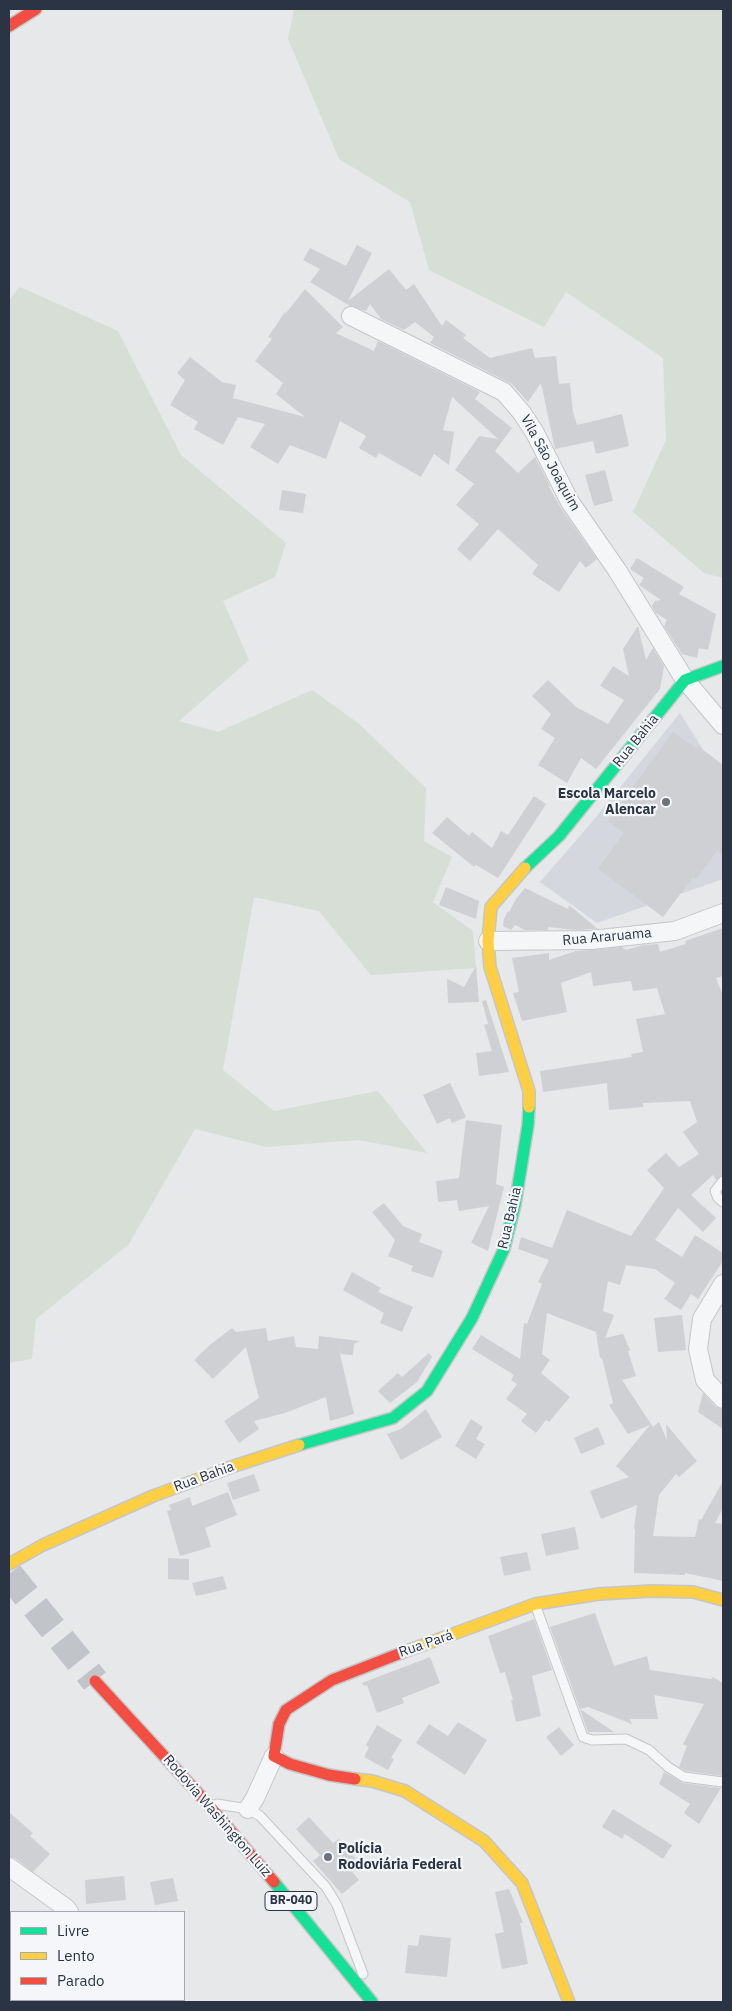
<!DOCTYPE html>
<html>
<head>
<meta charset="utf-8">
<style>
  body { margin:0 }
  #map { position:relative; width:732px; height:2011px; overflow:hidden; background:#e6e8ea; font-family:"IBM Plex Sans",sans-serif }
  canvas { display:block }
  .frame { position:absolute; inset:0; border:10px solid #2b3445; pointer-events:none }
  .legend { position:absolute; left:10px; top:1911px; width:175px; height:90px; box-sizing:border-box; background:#f4f6f9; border:1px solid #a4a8b1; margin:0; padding:6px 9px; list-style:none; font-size:15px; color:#2b3445 }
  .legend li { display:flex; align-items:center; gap:10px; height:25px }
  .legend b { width:25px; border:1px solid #a4a8b1 }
</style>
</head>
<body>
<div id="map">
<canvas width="732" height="2011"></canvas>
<div class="frame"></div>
<ul class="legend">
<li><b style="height:6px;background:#16e098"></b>Livre</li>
<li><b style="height:6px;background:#ffcf43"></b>Lento</li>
<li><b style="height:6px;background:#f24e42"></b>Parado</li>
</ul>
</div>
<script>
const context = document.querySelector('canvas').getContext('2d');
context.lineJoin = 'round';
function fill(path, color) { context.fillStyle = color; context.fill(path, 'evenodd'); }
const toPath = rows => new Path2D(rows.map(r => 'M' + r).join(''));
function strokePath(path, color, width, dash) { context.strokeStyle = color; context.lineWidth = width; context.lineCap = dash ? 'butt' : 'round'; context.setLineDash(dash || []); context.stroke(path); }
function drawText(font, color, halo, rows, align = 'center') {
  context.font = font + ' "IBM Plex Sans",sans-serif'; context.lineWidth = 4.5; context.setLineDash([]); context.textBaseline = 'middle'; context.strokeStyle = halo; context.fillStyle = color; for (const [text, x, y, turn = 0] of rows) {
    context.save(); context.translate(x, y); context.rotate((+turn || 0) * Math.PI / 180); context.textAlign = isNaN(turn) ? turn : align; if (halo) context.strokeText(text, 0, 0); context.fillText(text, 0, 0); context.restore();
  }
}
const built = toPath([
  [680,713,723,781,723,879,597,923,540,882,592,822]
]);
const green = toPath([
  [294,9,723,9,723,578,704,573,633,512,666,440,663,358,566,292,544,327,429,270,410,202,339,159,288,39],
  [20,287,118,331,181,455,286,543,275,577,223,601,249,660,179,721,218,732,312,690,358,723,426,788,424,841,452,857,433,902,473,931,476,968,371,975,319,911,254,897,223,1070,274,1111,378,1091,427,1153,359,1140,266,1147,195,1129,129,1244,36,1319,32,1359,9,1363,9,300]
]);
const building = toPath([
  [357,245,372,253,348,301,389,269,406,290,414,284,442,326,446,320,466,335,463,338,490,358,532,348,535,358,556,356,559,384,570,383,573,412,577,425,622,414,629,446,596,454,593,441,555,449,541,383,528,402,512,384,430,343,434,337,415,322,404,330,381,319,370,304,366,311,350,306,310,282,320,269,303,260,310,248,346,266],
  [305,289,343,327,336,333,374,351,378,341,480,392,475,399,512,428,495,451,518,473,535,457,550,486,549,487,561,508,597,559,586,568,580,561,559,592,532,574,538,565,498,529,470,561,457,549,479,524,456,505,474,484,455,470,479,436,498,439,452,397,443,430,454,432,449,465,434,454,421,477,379,453,376,458,359,448,366,436,340,421,326,459,290,445,278,464,250,447,265,424,238,417,223,445,194,429,198,422,170,405,185,380,177,373,190,357,222,382,236,385,233,398,305,417,276,394,283,383,255,361,272,339,268,337,285,312,286,313],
  [605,470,613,501,594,506,585,475],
  [282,490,306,494,303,513,279,510],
  [637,558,684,587,679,594,716,614,708,650,699,648,697,658,682,654,664,626,667,620,656,613,652,606,655,601,661,600,639,585,644,578,630,569],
  [638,626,646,660,653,648,664,666,660,689,596,769,581,758,567,783,538,765,555,738,541,729,551,714,532,696,548,680,576,707,608,724,624,700,600,686,613,666,629,676,623,649],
  [673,732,696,748,698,746,723,765,723,856,717,851,696,879,693,877,663,917,598,869,624,833,608,821],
  [534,796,546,804,498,878,476,865,474,867,432,833,447,817,469,836,472,832,492,848,501,831,508,835],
  [446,887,479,901,476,919,439,905],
  [525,888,568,909,569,905,598,929,576,930,548,927,548,930,525,930,515,925,511,930,503,926,504,919,508,911,509,912,516,899],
  [723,928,723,976,716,978,723,996,723,1175,716,1180,713,1175,691,1195,716,1218,703,1232,678,1208,655,1240,682,1257,695,1235,723,1253,723,1261,698,1299,691,1294,681,1310,664,1299,675,1283,655,1269,626,1265,620,1285,608,1281,603,1311,614,1315,605,1338,623,1334,630,1350,628,1351,636,1376,622,1380,653,1427,659,1422,667,1440,666,1424,697,1461,679,1477,676,1474,659,1495,653,1536,695,1537,699,1519,701,1520,723,1481,723,1508,715,1523,723,1524,723,1581,685,1573,685,1575,634,1573,635,1529,634,1529,637,1505,601,1519,590,1491,629,1477,616,1466,650,1425,628,1434,609,1405,613,1403,602,1358,600,1358,596,1332,547,1313,542,1354,550,1360,541,1373,570,1397,549,1422,546,1420,536,1433,521,1421,527,1414,506,1399,517,1384,511,1380,514,1375,472,1349,481,1335,520,1359,524,1323,527,1324,542,1284,538,1282,549,1260,518,1249,521,1237,552,1248,567,1210,631,1236,664,1188,647,1170,666,1153,679,1167,699,1154,683,1132,697,1122,690,1101,643,1103,643,1107,609,1110,607,1083,543,1092,540,1071,632,1057,631,1054,643,1052,636,1019,665,1014,657,988,633,991,631,981,593,986,591,972,561,983,567,1012,522,1021,513,993,519,992,512,958,549,953,549,960,576,951,622,947,626,950,643,945,658,944,660,952,686,944,685,941],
  [476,966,479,1002,448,1003,447,979,464,987],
  [486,1000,509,1072,479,1076,476,1053,492,1051,484,1025,488,1024,482,1001],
  [450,1083,466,1117,452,1123,450,1118,437,1124,423,1095],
  [466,1120,502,1125,496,1184,504,1187,488,1251,471,1243,489,1206,459,1211,457,1200,438,1202,436,1181,459,1178],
  [384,1203,403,1226,422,1234,419,1242,443,1251,433,1278,411,1271,413,1266,388,1256,395,1240,372,1212],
  [352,1272,381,1288,378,1292,413,1307,402,1332,380,1323,384,1313,343,1290],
  [682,1315,686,1350,658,1352,654,1318],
  [232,1328,236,1332,266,1328,268,1341,294,1336,296,1347,318,1349,319,1336,360,1341,354,1344,353,1355,341,1354,339,1350,354,1414,330,1421,326,1397,285,1413,254,1421,259,1429,239,1443,224,1421,259,1398,246,1347,213,1379,194,1360,211,1344],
  [429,1353,432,1357,417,1382,390,1403,378,1391,398,1373,402,1377],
  [703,1393,716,1407,723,1409,723,1429,698,1412],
  [426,1409,442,1437,401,1460,387,1434,401,1429],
  [471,1419,483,1427,476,1439,485,1444,476,1459,455,1446],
  [598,1427,605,1444,581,1454,574,1438],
  [254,1474,260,1491,233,1500,227,1483],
  [228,1492,237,1515,205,1528,211,1547,180,1556,167,1511,171,1510,169,1505,190,1497,192,1506],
  [575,1527,579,1549,546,1556,541,1534],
  [527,1552,531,1570,504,1576,500,1557],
  [168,1558,189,1559,189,1580,168,1579],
  [223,1576,227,1589,196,1596,192,1583],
  [595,1613,614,1666,647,1656,650,1670,711,1679,713,1677,723,1683,723,1776,686,1771,679,1767,687,1746,683,1744,704,1704,654,1695,658,1719,630,1719,632,1724,588,1707,580,1709,614,1732,588,1732,550,1627],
  [534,1619,552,1670,532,1676,541,1716,516,1722,511,1700,513,1700,505,1672,500,1673,488,1636],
  [430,1657,440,1683,402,1698,404,1703,377,1713,367,1685,364,1686,362,1683],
  [458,1722,487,1740,465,1775,416,1743,429,1724,448,1736],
  [377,1725,402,1740,391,1758,394,1759,388,1770,364,1757,369,1747,366,1745],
  [559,1727,574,1745,561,1756,546,1737],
  [664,1772,683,1783,721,1788,699,1824,684,1813,690,1804,659,1784],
  [613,1809,672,1845,663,1859,625,1834,622,1839,602,1827],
  [9,1812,33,1833,30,1836,50,1854,33,1872,15,1858,9,1857],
  [309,1817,333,1843,339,1839,356,1859,347,1866,359,1880,342,1894,313,1861,320,1855,296,1829],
  [124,1876,126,1900,86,1904,85,1880],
  [173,1878,178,1901,155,1905,150,1882],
  [509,1889,523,1923,520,1923,528,1964,502,1969,495,1934,504,1932,495,1892],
  [420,1935,451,1938,447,1977,405,1973,408,1945,418,1946]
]);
const highwayTunnel = toPath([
  [9,1574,95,1681]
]);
const lane = toPath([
  [723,1181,715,1191,718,1198,723,1202],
  [535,1604,583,1737,592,1740,626,1739,649,1750,668,1767,684,1777,723,1782],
  [217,1804,248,1809,260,1816,326,1887,337,1905,363,1974]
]);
const street = toPath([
  [351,316,504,392,522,413,535,433,570,502,617,570,685,680,723,725],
  [488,941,591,940,675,931,723,913],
  [723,1284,702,1319,698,1349,705,1380,723,1399],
  [248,1809,255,1798,274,1756],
  [9,1867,66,1908,69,1912],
  [58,2000,61,2002],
  [9,2002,12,2000]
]);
const fast = toPath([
  [525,868,559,836,685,680,723,666],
  [299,1445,393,1418,427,1391,472,1318,504,1249,515,1205,528,1125,529,1107],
  [274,1882,372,2002]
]);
const slow = toPath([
  [525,868,491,907,488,941,490,967,529,1091,529,1107],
  [9,1564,43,1545,153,1496,234,1466,299,1445],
  [401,1653,535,1604,599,1594,652,1591,693,1592,723,1600],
  [355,1779,372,1781,405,1791,484,1841,522,1883,569,2002]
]);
const jam = toPath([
  [9,26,36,9],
  [95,1681,207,1803,274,1882],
  [355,1779,329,1775,290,1764,274,1756,279,1724,286,1710,332,1680,401,1653]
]);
const markers = [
  [666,802,5,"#6c737f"],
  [328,1857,5,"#6c737f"]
];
const shields = [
  [291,1901,52]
];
const shieldNames = [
  ["BR-040",291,1901]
];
const streetNames = [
  ["Vila São Joaquim",550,463,61],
  ["Rua Bahia",636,741,-51],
  ["Rua Araruama",607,937,-5],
  ["Rua Bahia",510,1218,-77],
  ["Rua Bahia",204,1477,-20],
  ["Rua Pará",426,1644,-19],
  ["Rodovia Washington Luiz",217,1816,49]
];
const poiNames = [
  ["Escola Marcelo",656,794],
  ["Alencar",656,810],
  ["Polícia",338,1849,"left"],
  ["Rodoviária Federal",338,1865,"left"]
];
fill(built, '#d4d7dd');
fill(green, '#d6ded6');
fill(building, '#ced0d3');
strokePath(highwayTunnel, '#c1c4c9', 28, [28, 14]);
strokePath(lane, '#c4c6c8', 11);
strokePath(street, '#c4c6c8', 20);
strokePath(fast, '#c4c6c8', 14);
strokePath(slow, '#c4c6c8', 14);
strokePath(jam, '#c4c6c8', 14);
strokePath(lane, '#f5f6f7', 9);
strokePath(street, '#f5f6f7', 18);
strokePath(fast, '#16e098', 11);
strokePath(slow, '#ffcf43', 11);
strokePath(jam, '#f24e42', 11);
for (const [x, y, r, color] of markers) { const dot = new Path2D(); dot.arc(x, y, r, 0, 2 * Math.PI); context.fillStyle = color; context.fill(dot); strokePath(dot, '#f4f6f9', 2); }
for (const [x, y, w] of shields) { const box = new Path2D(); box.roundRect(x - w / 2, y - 9.5, w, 19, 4); context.fillStyle = '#f4f6f9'; context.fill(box); strokePath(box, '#2b3445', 1); }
drawText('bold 12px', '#2b3445', null, shieldNames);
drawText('14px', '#2b3445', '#f4f6f9', streetNames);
drawText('bold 14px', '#2b3445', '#f4f6f9', poiNames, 'right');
</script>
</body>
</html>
